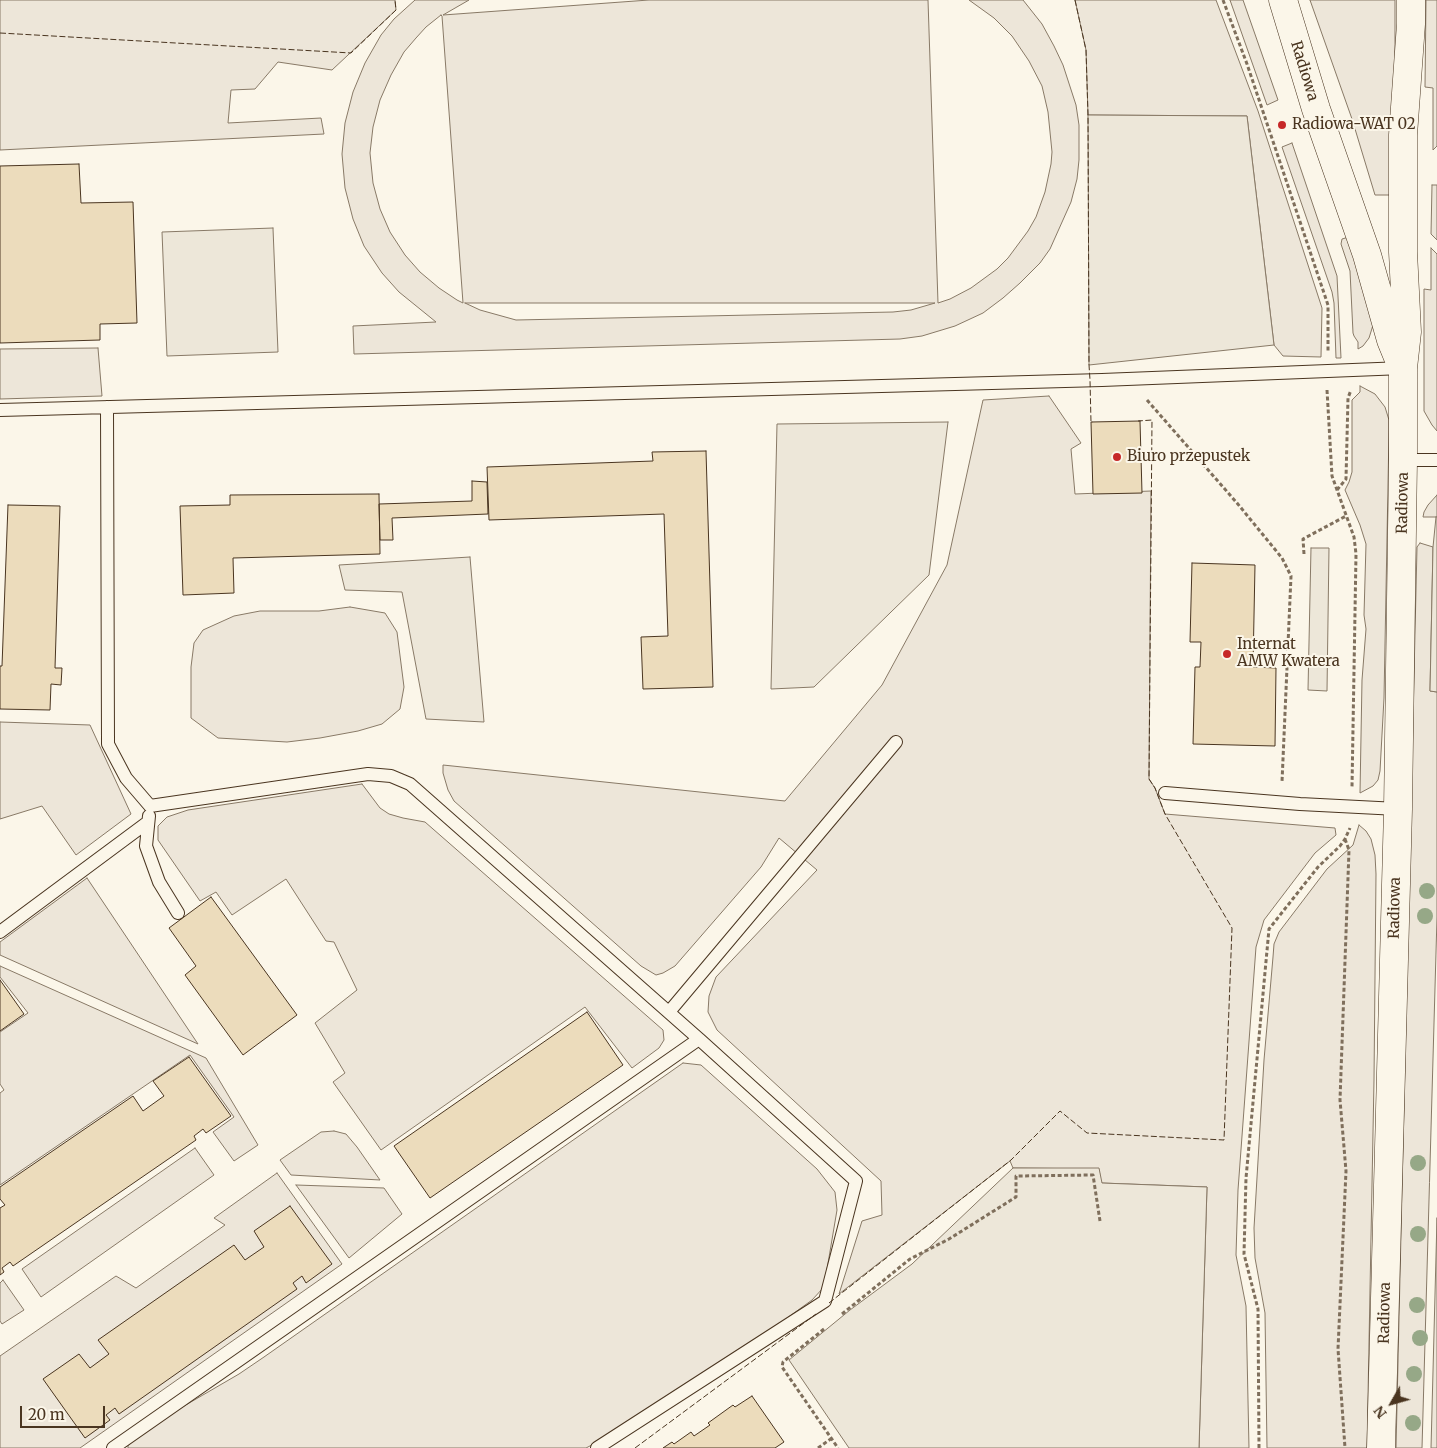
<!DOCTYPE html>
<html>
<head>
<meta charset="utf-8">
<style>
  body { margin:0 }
  #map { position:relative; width:1437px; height:1448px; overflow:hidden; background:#fbf6e9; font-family:Merriweather,serif }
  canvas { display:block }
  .north { position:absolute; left:1367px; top:1378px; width:50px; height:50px; -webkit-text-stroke:4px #fbf6e9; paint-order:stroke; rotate:232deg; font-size:14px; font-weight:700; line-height:20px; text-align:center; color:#4a3520 }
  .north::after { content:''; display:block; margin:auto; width:18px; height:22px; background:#4a3520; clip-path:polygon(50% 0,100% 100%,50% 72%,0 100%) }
  .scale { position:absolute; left:20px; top:1406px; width:85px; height:22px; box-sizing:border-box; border:2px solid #4a3520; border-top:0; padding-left:6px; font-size:15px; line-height:18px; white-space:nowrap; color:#4a3520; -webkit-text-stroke:4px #fbf6e9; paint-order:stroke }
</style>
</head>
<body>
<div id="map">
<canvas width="1437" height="1448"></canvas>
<div class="north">N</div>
<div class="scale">20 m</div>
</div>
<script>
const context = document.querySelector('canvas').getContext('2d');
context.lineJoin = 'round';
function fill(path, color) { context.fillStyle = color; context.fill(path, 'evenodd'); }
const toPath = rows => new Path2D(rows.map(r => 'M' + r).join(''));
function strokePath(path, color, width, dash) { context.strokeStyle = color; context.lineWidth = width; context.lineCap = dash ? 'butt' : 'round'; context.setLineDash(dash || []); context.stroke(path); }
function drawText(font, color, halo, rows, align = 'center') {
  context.font = font + ' Merriweather,serif'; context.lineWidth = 4; context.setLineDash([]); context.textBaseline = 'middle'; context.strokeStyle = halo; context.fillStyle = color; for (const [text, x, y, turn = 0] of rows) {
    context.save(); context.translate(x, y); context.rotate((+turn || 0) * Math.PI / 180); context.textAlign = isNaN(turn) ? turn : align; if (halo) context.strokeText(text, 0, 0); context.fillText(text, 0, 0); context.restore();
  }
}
const green = toPath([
  [0,0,395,0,396,10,332,70,278,62,255,89,231,90,228,123,321,118,324,134,0,150,0,0],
  [415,0,469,0,443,15,649,0,928,0,938,303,950,299,971,288,997,269,1008,258,1028,231,1036,217,1045,192,1051,164,1052,152,1048,112,1042,86,1029,61,1012,36,994,18,969,0,1023,0,1042,24,1054,46,1063,65,1076,105,1079,125,1079,160,1077,179,1071,202,1050,249,1040,263,1020,283,1003,298,983,313,955,326,922,336,900,339,354,354,353,326,436,322,399,292,382,273,364,246,353,219,345,188,342,154,345,123,353,92,365,63,381,35,394,19,415,0],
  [441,15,442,16,463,303,457,300,439,288,420,272,405,255,390,232,380,209,373,183,370,153,373,127,380,100,391,75,404,52,416,38,426,27,441,15],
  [465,303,935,303,911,310,893,312,516,320,480,310,465,303],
  [1075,0,1216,0,1258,111,1322,308,1321,357,1283,356,1274,345,1247,116,1088,115,1086,50,1075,0],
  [1230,0,1243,0,1278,100,1267,105,1230,0],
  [1310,0,1395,0,1395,195,1375,195,1352,119,1310,0],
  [1426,0,1437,0,1437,146,1433,150,1433,88,1425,87,1426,0],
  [1292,143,1337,276,1341,358,1336,358,1334,303,1332,292,1282,147,1292,143],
  [1432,185,1437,185,1437,240,1431,234,1432,185],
  [1349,237,1374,322,1369,338,1363,346,1358,349,1358,342,1354,336,1353,333,1350,271,1341,244,1342,239,1349,237],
  [1431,248,1437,254,1437,431,1432,425,1424,411,1424,289,1431,290,1431,248],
  [98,348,102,396,0,399,0,349,98,348],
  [1360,386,1375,394,1385,407,1389,420,1389,431,1384,698,1380,771,1378,780,1373,786,1360,793,1362,680,1366,629,1364,615,1366,544,1360,525,1345,490,1349,482,1352,472,1352,400,1360,392,1360,386],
  [1049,396,1081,443,1071,449,1075,494,1151,491,1149,779,1155,788,1165,814,1335,828,1336,835,1315,853,1264,920,1256,947,1238,1190,1236,1255,1246,1306,1249,1448,1199,1448,1207,1187,1101,1183,1099,1169,1013,1168,1010,1161,839,1294,862,1221,882,1215,881,1181,717,1030,708,1012,709,996,716,977,817,870,779,838,761,867,675,966,663,973,656,975,641,966,454,801,448,790,443,773,443,765,785,801,882,685,947,565,983,400,1049,396],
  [1437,495,1437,517,1423,517,1424,512,1428,505,1437,495],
  [1420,543,1433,547,1430,691,1437,692,1437,917,1422,1448,1396,1448,1417,547,1420,543],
  [350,607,385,613,397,632,404,687,400,709,382,724,358,731,320,738,287,742,218,738,191,718,191,667,194,643,203,630,234,616,260,611,319,611,350,607],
  [0,722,90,725,131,814,76,855,42,806,0,819,0,722],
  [362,784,380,808,389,814,403,818,425,822,663,1030,664,1040,659,1048,632,1068,585,1007,381,1150,333,1082,345,1073,315,1023,357,990,334,942,326,941,286,879,232,915,216,892,200,901,158,840,158,826,167,817,188,810,362,784],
  [1359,825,1366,831,1371,839,1375,855,1376,874,1374,1080,1367,1448,1267,1448,1265,1313,1255,1258,1254,1228,1264,1060,1273,957,1274,944,1279,932,1327,869,1353,845,1359,825],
  [87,878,198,1044,0,955,0,942,87,878],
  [0,966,206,1058,258,1145,234,1161,213,1132,234,1117,190,1055,0,1185,0,1093,4,1090,0,1084,0,1032,28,1013,0,977,0,966],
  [683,1063,701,1065,817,1169,835,1192,837,1210,824,1287,812,1300,754,1342,609,1436,586,1448,128,1448,128,1445,153,1424,239,1374,264,1357,683,1063],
  [334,1131,346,1134,357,1147,380,1180,291,1175,280,1160,321,1132,334,1131],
  [195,1148,214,1175,41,1297,22,1269,195,1148],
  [277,1173,342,1264,80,1448,0,1448,0,1356,116,1276,136,1288,225,1225,214,1218,277,1173],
  [296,1185,384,1188,402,1214,349,1258,296,1185],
  [1437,1218,1437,1448,1431,1448,1437,1218],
  [3,1280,24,1310,2,1324,0,1321,0,1283,3,1280]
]);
const parking = toPath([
  [1088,115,1247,116,1274,345,1089,365,1088,115],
  [273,228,278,352,167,356,162,232,273,228],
  [948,422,929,575,814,687,771,689,777,424,948,422],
  [1436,517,1437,517,1437,692,1430,691,1433,547,1436,517],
  [1311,548,1329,548,1327,691,1308,690,1311,548],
  [470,557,484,722,426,719,402,592,345,590,339,565,470,557],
  [1013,1168,1099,1168,1102,1183,1207,1187,1199,1448,849,1448,789,1360,850,1310,912,1264,1013,1168]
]);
const building = toPath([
  [79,164,81,203,133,202,137,323,100,324,100,340,0,343,0,166,79,164],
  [1140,421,1142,493,1093,494,1091,422,1140,421],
  [706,451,713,687,643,689,641,637,668,636,664,514,489,520,487,467,653,461,652,452,706,451],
  [472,481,487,482,488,514,392,518,393,540,380,540,379,504,472,501,472,481],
  [379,494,380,554,233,558,234,593,183,595,180,506,230,505,230,495,379,494],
  [8,505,60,506,55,668,62,668,61,685,51,684,50,710,0,709,0,666,2,666,8,505],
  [1192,563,1255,565,1253,667,1276,668,1275,746,1193,744,1195,667,1200,667,1201,642,1190,642,1192,563],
  [211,897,297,1015,243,1055,185,975,196,966,169,928,211,897],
  [0,980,24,1014,0,1031,0,980],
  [587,1012,623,1065,430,1198,394,1146,587,1012],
  [189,1057,231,1116,206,1133,203,1129,194,1136,196,1140,13,1266,10,1262,2,1268,4,1272,0,1275,0,1208,5,1205,0,1199,0,1187,133,1096,143,1111,164,1096,153,1081,189,1057],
  [290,1206,332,1264,306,1283,302,1276,293,1283,297,1289,119,1414,115,1408,106,1415,110,1420,85,1438,43,1379,79,1354,90,1368,109,1354,98,1340,234,1245,245,1260,264,1247,254,1231,290,1206],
  [752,1396,784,1442,775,1448,663,1448,672,1442,674,1444,691,1432,694,1436,710,1425,708,1423,733,1405,735,1407,752,1396]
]);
const path = toPath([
  [1223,0,1247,64,1328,305,1328,352],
  [1327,390,1332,476,1354,537,1356,554,1352,787],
  [1147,400,1237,503,1282,558,1291,576,1282,782],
  [1337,490,1346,479,1348,398,1351,390],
  [1304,554,1303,539,1346,516],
  [1345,839,1349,850,1340,1100,1346,1171,1338,1349,1345,1448],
  [842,1314,910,1259,949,1239,1016,1197,1016,1176,1093,1175,1100,1221],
  [824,1329,783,1362,782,1367,838,1448],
  [818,1448,832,1438],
  [1259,1448,1258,1309,1244,1254,1246,1178,1269,929,1318,867,1340,846,1345,839,1350,828]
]);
const service = toPath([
  [107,407,108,744,126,778,150,806,368,774,391,776,410,784,699,1039,113,1448],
  [0,410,1102,380,1403,368],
  [1403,460,1437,460],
  [1165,793,1300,804,1398,809],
  [149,816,146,846,159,882,178,913],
  [0,932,148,822],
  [669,1012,896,742],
  [597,1448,825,1301,856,1181,699,1039]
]);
const secondary = toPath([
  [1283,0,1316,109,1367,255,1391,340,1402,367],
  [1381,1448,1398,809,1403,460,1403,368,1407,332,1403,252,1403,135,1411,24,1411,0]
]);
const fence = toPath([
  [1075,0,1086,50,1088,115,1089,365,1090,380,1091,422,1093,422],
  [0,33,351,53,396,10,395,0],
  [829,1303,1011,1160,1060,1111,1087,1133,1224,1140,1232,928,1165,814,1155,788,1149,779,1152,420,1138,421],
  [635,1448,816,1314]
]);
const trees = [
  [1427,891],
  [1425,916],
  [1418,1163],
  [1418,1234],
  [1417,1305],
  [1420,1338],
  [1414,1374],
  [1413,1423]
];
const markers = [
  [1282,125,5,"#c62828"],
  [1117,457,5,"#c62828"],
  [1227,654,5,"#c62828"]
];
const streetNames = [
  ["Radiowa",1304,71,73],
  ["Radiowa",1403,503,-89],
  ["Radiowa",1395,908,-89],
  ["Radiowa",1385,1313,-89]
];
const poiNames = [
  ["Radiowa-WAT 02",1292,125],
  ["Biuro przepustek",1127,457],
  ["Internat",1237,645],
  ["AMW Kwatera",1237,662]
];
fill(green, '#ede6d9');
strokePath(green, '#887966', 1);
fill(parking, '#ede7d9');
strokePath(parking, '#887966', 1);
fill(building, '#ecdcbc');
strokePath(building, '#4a3520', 1);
strokePath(service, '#4a3520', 14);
strokePath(secondary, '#4a3520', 29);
strokePath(path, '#7f6f5c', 3, [4, 2.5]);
strokePath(service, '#fbf6e9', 12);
strokePath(secondary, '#fbf6e9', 28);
strokePath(fence, '#4a3520', 1, [6, 2.5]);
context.fillStyle = '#96a887';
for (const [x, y] of trees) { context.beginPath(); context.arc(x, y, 8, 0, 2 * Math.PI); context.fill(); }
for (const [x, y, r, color] of markers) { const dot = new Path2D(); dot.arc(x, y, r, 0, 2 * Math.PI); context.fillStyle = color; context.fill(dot); strokePath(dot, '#fbf6e9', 2); }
drawText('15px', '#4a3520', '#fbf6e9', streetNames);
drawText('15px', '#4a3520', '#fbf6e9', poiNames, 'left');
</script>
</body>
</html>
